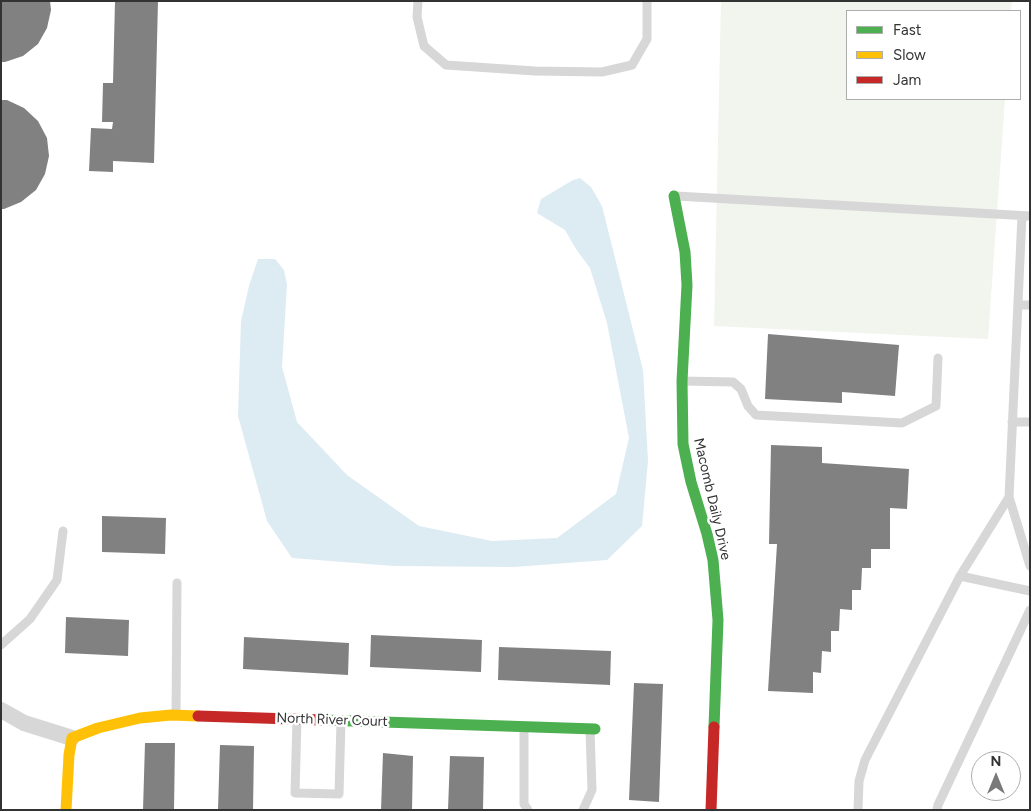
<!DOCTYPE html>
<html>
<head>
<meta charset="utf-8">
<style>
  body { margin:0 }
  #map { position:relative; width:1031px; height:811px; overflow:hidden; background:#fff; font-family:Figtree,sans-serif }
  canvas { display:block }
  .frame { position:absolute; inset:0; border:2px solid #333; pointer-events:none }
  .legend { position:absolute; left:846px; top:10px; width:175px; height:90px; box-sizing:border-box; background:#fff; border:1px solid #adadad; margin:0; padding:6px 9px; list-style:none; font-size:15px; color:#333 }
  .legend li { display:flex; align-items:center; gap:10px; height:25px }
  .legend b { width:25px; border:1px solid #adadad }
  .north { position:absolute; left:971px; top:751px; width:50px; height:50px; box-sizing:border-box; background:#fff; border:1px solid #adadad; border-radius:50%; rotate:0deg; font-size:14px; font-weight:700; line-height:20px; text-align:center; color:#333 }
  .north::after { content:''; display:block; margin:auto; width:18px; height:22px; background:#7a7a7a; clip-path:polygon(50% 0,100% 100%,50% 72%,0 100%) }
</style>
</head>
<body>
<div id="map">
<canvas width="1031" height="811"></canvas>
<div class="frame"></div>
<ul class="legend">
<li><b style="height:6px;background:#4caf50"></b>Fast</li>
<li><b style="height:6px;background:#ffc107"></b>Slow</li>
<li><b style="height:6px;background:#c62828"></b>Jam</li>
</ul>
<div class="north">N</div>
</div>
<script>
const context = document.querySelector('canvas').getContext('2d');
context.lineJoin = 'round';
function fill(path, color) { context.fillStyle = color; context.fill(path, 'evenodd'); }
const toPath = rows => new Path2D(rows.map(r => 'M' + r).join(''));
function strokePath(path, color, width, dash) { context.strokeStyle = color; context.lineWidth = width; context.lineCap = dash ? 'butt' : 'round'; context.setLineDash(dash || []); context.stroke(path); }
function drawText(font, color, halo, rows, align = 'center') {
  context.font = font + ' Figtree,sans-serif'; context.lineWidth = 5; context.setLineDash([]); context.textBaseline = 'middle'; context.strokeStyle = halo; context.fillStyle = color; for (const [text, x, y, turn = 0] of rows) {
    context.save(); context.translate(x, y); context.rotate((+turn || 0) * Math.PI / 180); context.textAlign = isNaN(turn) ? turn : align; if (halo) context.strokeText(text, 0, 0); context.fillText(text, 0, 0); context.restore();
  }
}
const green = toPath([
  [721,1,1012,1,1011,11,847,11,847,99,1005,99,988,339,714,326]
]);
const water = toPath([
  [580,178,591,187,602,206,643,370,648,461,642,526,607,560,514,567,394,566,292,558,267,521,238,416,241,321,249,286,258,259,275,259,284,270,287,285,282,367,297,422,347,475,419,526,492,541,557,538,616,494,629,438,607,323,590,268,576,249,565,230,537,213,541,199,573,180]
]);
const building = toPath([
  [1,1,50,1,51,10,47,28,38,44,23,56,5,62,1,62],
  [115,1,158,1,154,163,113,161,113,172,89,171,91,128,112,129,113,122,102,122,103,83,113,83],
  [1,100,7,100,24,108,38,121,47,138,49,156,45,174,36,190,21,202,4,209,1,209],
  [768,334,899,345,895,396,842,392,842,403,765,399],
  [771,445,822,447,822,463,909,469,907,509,890,508,890,549,871,549,871,568,862,568,861,590,852,590,852,610,840,609,839,631,831,631,831,652,822,651,821,673,813,672,813,693,768,691,777,544,769,544],
  [102,516,166,518,165,554,102,552],
  [66,617,129,620,128,656,65,653],
  [371,635,482,640,481,672,370,667],
  [244,637,349,643,348,675,243,669],
  [499,647,611,651,610,685,498,680],
  [634,683,663,684,659,802,629,800],
  [145,743,175,743,174,810,143,810],
  [220,745,254,746,253,810,218,810],
  [383,753,413,756,412,810,381,810],
  [450,756,484,757,483,810,448,810]
]);
const lane = toPath([
  [418,1,417,17,424,46,446,65,535,71,602,72,632,65,647,39,647,1],
  [676,196,1030,216],
  [1022,216,1009,497,1030,566],
  [1018,305,1030,305],
  [682,381,733,382,741,389,748,406,756,415,902,423,936,406,938,358],
  [1012,422,1030,422],
  [960,576,1009,497],
  [1,645,30,619,57,580,63,531],
  [176,715,177,583],
  [297,719,295,793,339,794,341,721],
  [524,727,524,804,528,810],
  [583,810,592,790,590,730],
  [858,810,859,781,865,760,960,576,1030,591],
  [937,810,938,805,1030,610]
]);
const street = toPath([
  [1,710,24,723,72,738]
]);
const fast = toPath([
  [674,196,685,252,687,285,682,381,683,444,691,482,707,534,713,560,718,620,714,727],
  [323,720,595,729]
]);
const slow = toPath([
  [66,810,69,755,72,738,98,728,140,718,171,715,198,716]
]);
const jam = toPath([
  [198,716,323,720],
  [711,810,714,727]
]);
const streetNames = [
  ["Macomb Daily Drive",712,499,77],
  ["North River Court",332,720,2]
];
fill(green, '#f1f5ed');
fill(water, '#ddebf3');
fill(building, '#818181');
strokePath(lane, '#d7d7d7', 9);
strokePath(street, '#d7d7d7', 16);
strokePath(fast, '#4caf50', 11);
strokePath(slow, '#ffc107', 11);
strokePath(jam, '#c62828', 11);
drawText('14px', '#333', '#fff', streetNames);
</script>
</body>
</html>
